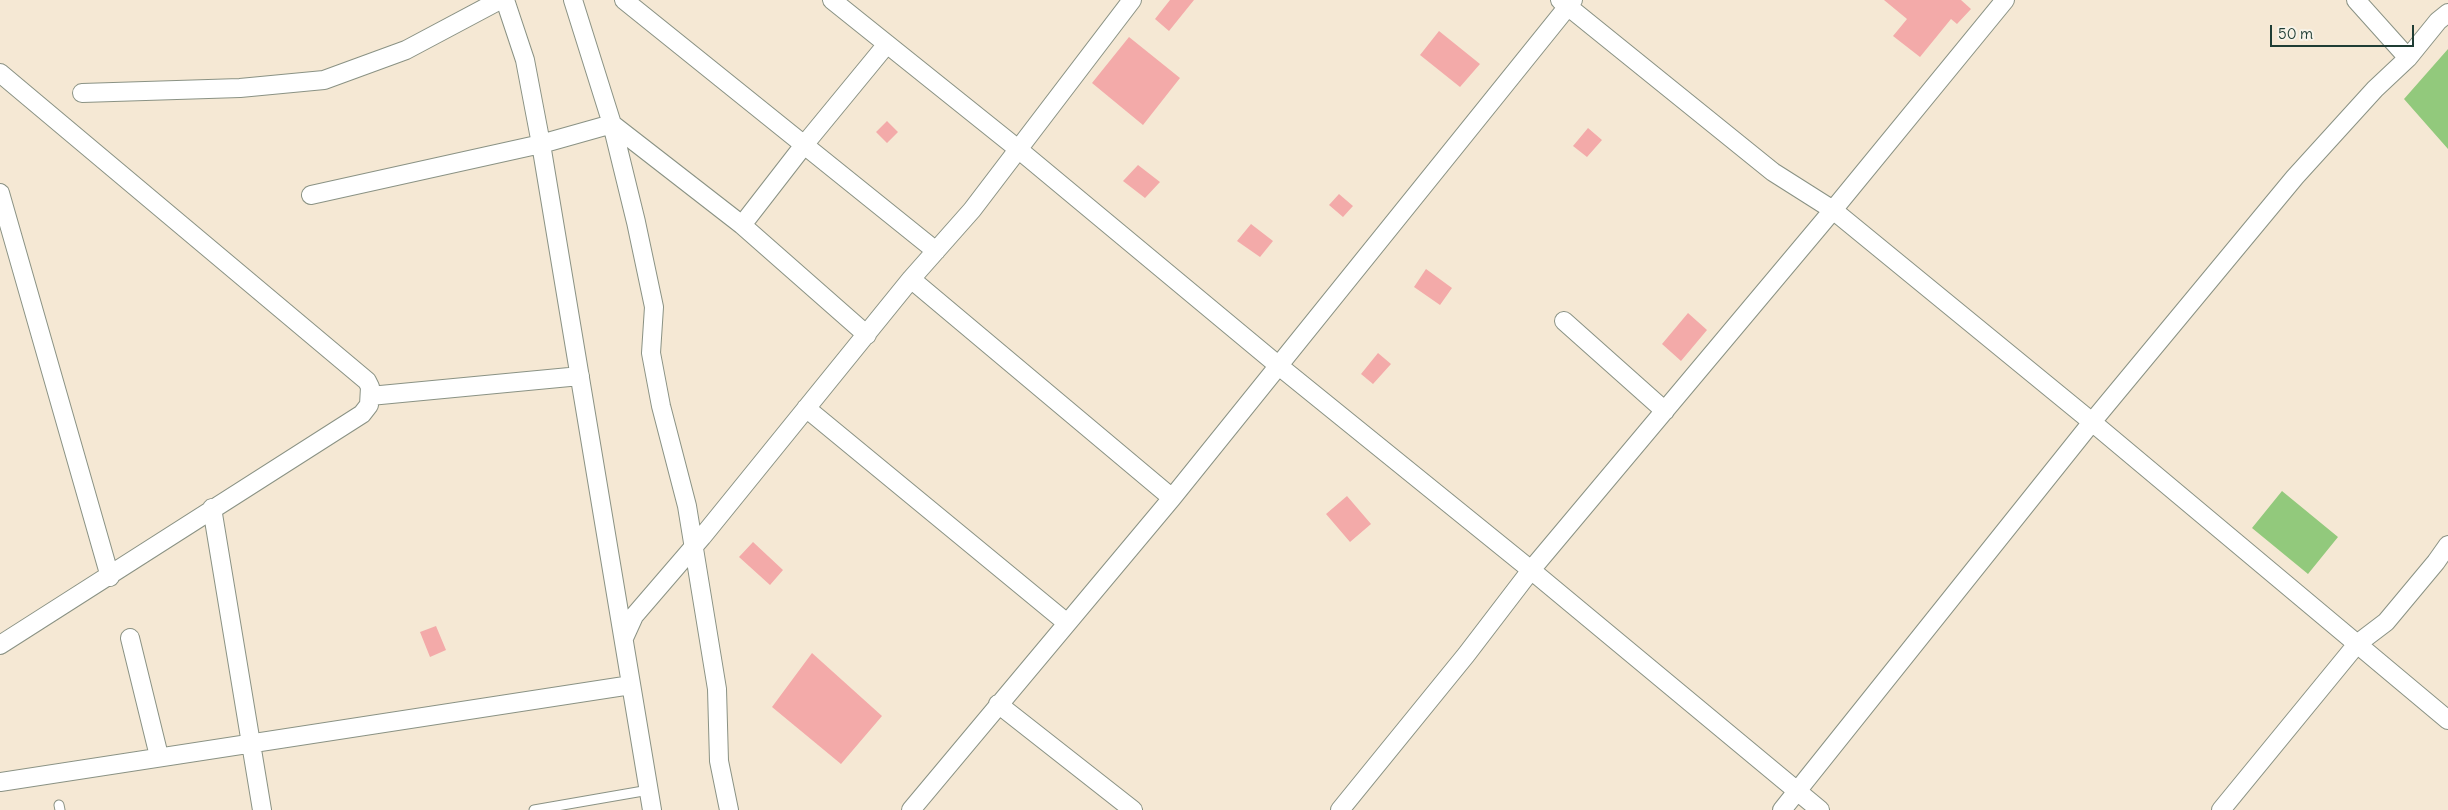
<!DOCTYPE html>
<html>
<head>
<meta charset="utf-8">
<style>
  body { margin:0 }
  #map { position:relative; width:2448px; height:810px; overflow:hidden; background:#f5e8d4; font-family:Delius,sans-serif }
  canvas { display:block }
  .scale { position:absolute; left:2270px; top:25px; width:144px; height:22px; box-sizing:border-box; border:2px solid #1f3d34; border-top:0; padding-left:6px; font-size:15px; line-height:18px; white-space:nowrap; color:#1f3d34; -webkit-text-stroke:4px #f7f3e8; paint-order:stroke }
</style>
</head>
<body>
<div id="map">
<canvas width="2448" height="810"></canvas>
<div class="scale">50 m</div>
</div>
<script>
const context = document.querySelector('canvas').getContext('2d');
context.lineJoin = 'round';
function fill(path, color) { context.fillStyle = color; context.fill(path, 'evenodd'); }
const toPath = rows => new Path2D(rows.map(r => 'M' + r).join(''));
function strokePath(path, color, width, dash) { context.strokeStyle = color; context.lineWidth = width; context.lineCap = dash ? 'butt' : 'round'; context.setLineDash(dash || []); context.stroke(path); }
const green = toPath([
  [2448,49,2448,149,2404,99],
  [2282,491,2338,537,2308,574,2252,528]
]);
const building = toPath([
  [1170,0,1194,0,1169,31,1155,19],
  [1884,0,1961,0,1971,9,1957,24,1951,19,1920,57,1893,36,1907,19],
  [1439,31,1480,64,1460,87,1420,55],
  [1129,37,1180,78,1143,125,1092,83],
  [887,121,898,132,887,143,876,132],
  [1588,128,1602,140,1587,157,1573,146],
  [1138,165,1160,182,1145,198,1123,181],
  [1339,194,1353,206,1343,217,1329,205],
  [1251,224,1273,241,1260,257,1237,241],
  [1426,269,1452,288,1440,305,1414,287],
  [1688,313,1707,330,1681,361,1662,344],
  [1378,353,1391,364,1373,384,1361,374],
  [1347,496,1371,524,1350,542,1326,514],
  [753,542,783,570,770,585,739,557],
  [436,626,446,650,430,657,420,632],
  [812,653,882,716,841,764,772,707]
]);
const lane = toPath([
  [59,805,60,810],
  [534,810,649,790]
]);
const street = toPath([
  [505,0,525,60,541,144,652,810],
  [573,0,612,124,636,222,654,307,651,353,661,406,687,506,717,689,719,761,729,810],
  [624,0,936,251],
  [832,0,1018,149,1279,366,1531,570,1820,810],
  [1560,0,1773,172,1833,210,2092,422,2448,720],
  [2356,0,2408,58],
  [0,73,367,381,370,387,369,405,362,414,0,645],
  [82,93,240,88,324,80,406,50,500,0],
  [0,193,110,577],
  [311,195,541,144,612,124,742,225,867,335],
  [742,225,804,145,887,44],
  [911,279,1172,498],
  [1564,321,1665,411],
  [370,396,580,376],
  [806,408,1067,623],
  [212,508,262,810],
  [130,638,159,756],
  [624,638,634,616,702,537,911,279,972,210,1132,0],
  [998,704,1133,810],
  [0,782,631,685],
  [911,810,1172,498,1573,0],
  [1340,810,1466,655,1531,570,1833,210,2005,0],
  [1782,810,2092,422,2295,177,2375,89,2408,58,2438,21,2448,13],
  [2221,810,2357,644,2386,622,2436,562,2448,545]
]);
fill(green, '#92c97c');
fill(building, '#f3aaa9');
strokePath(lane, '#8a9284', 11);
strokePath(street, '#8a9284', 20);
strokePath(lane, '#fff', 9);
strokePath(street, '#fff', 18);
</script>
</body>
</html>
